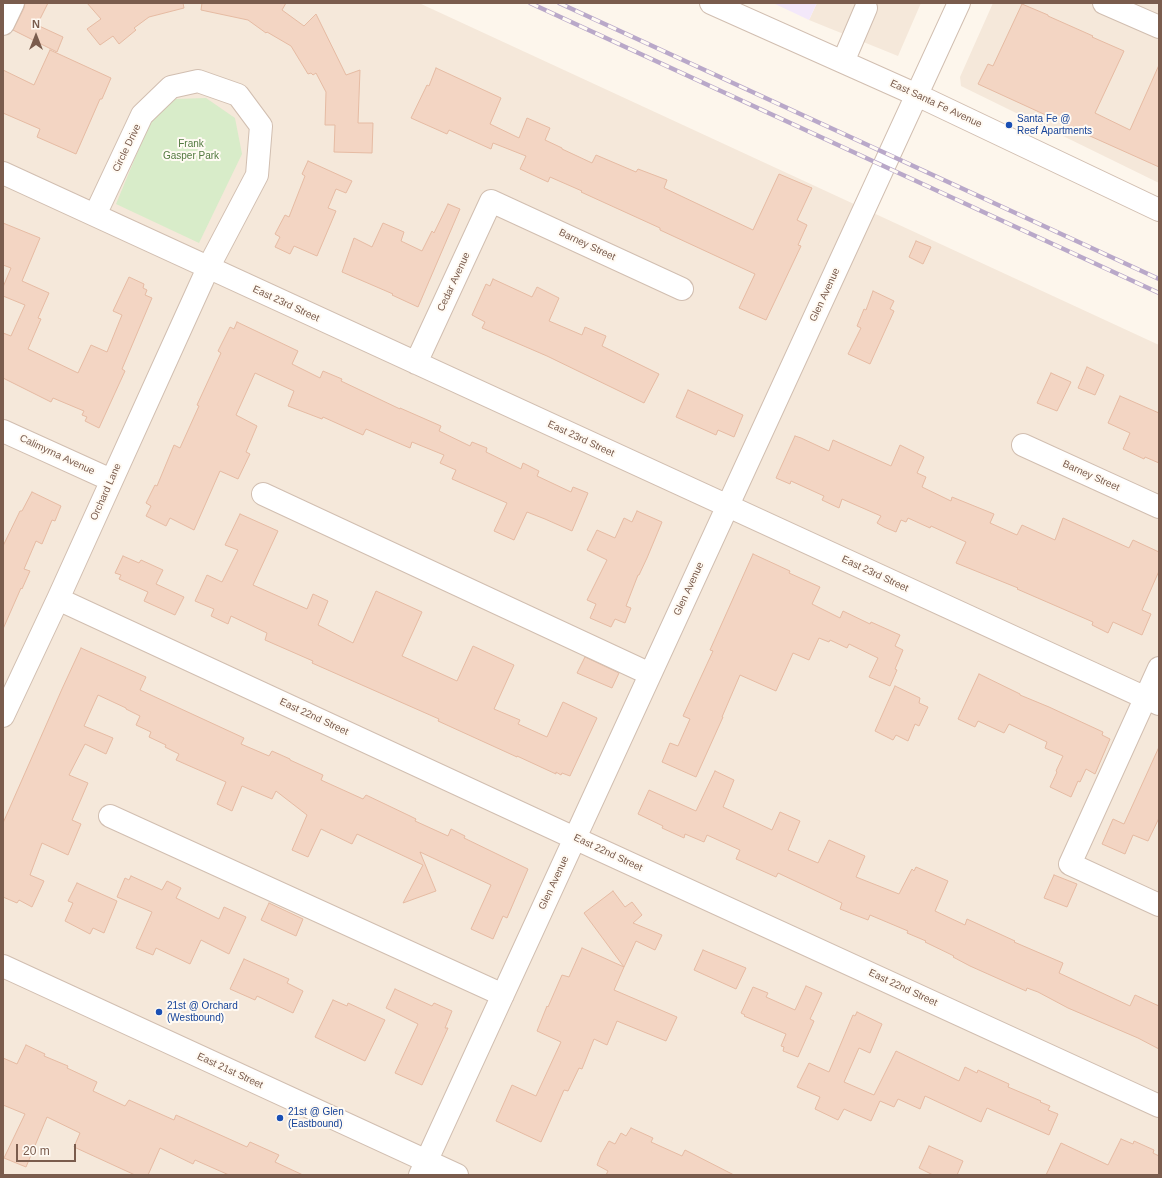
<!DOCTYPE html>
<html>
<head>
<meta charset="utf-8">
<style>
  body { margin:0 }
  #map { position:relative; width:1162px; height:1178px; overflow:hidden; background:#fdf6ec; font-family:Helvetica,sans-serif }
  canvas { display:block }
  .frame { position:absolute; inset:0; border:4px solid #7a5c4d; pointer-events:none }
  .north { position:absolute; left:16px; top:16px; width:40px; height:40px; -webkit-text-stroke:3px #fffaf3; paint-order:stroke; rotate:0deg; font-size:11px; font-weight:700; line-height:16px; text-align:center; color:#7a5c4d }
  .north::after { content:''; display:block; margin:auto; width:14px; height:18px; background:#7a5c4d; clip-path:polygon(50% 0,100% 100%,50% 72%,0 100%) }
  .scale { position:absolute; left:16px; top:1144px; width:60px; height:18px; box-sizing:border-box; border:2px solid #7a5c4d; border-top:0; padding-left:5px; font-size:12px; line-height:14px; white-space:nowrap; color:#7a5c4d; -webkit-text-stroke:3px #fffaf3; paint-order:stroke }
</style>
</head>
<body>
<div id="map">
<canvas width="1162" height="1178"></canvas>
<div class="frame"></div>
<div class="north">N</div>
<div class="scale">20 m</div>
</div>
<script>
const context = document.querySelector('canvas').getContext('2d');
context.lineJoin = 'round';
function fill(path, color) { context.fillStyle = color; context.fill(path, 'evenodd'); }
const toPath = rows => new Path2D(rows.map(r => 'M' + r).join(''));
function strokePath(path, color, width, dash) { context.strokeStyle = color; context.lineWidth = width; context.lineCap = dash ? 'butt' : 'round'; context.setLineDash(dash || []); context.stroke(path); }
function drawText(font, color, halo, rows, align = 'center') {
  context.font = font + ' Helvetica,sans-serif'; context.lineWidth = 4; context.setLineDash([]); context.textBaseline = 'middle'; context.strokeStyle = halo; context.fillStyle = color; for (const [text, x, y, turn = 0] of rows) {
    context.save(); context.translate(x, y); context.rotate((+turn || 0) * Math.PI / 180); context.textAlign = isNaN(turn) ? turn : align; if (halo) context.strokeText(text, 0, 0); context.fillText(text, 0, 0); context.restore();
  }
}
const residential = toPath([
  [3,3,419,3,1159,345,1159,1175,3,1175],
  [817,3,921,3,898,56,809,20],
  [993,3,1159,3,1159,183,961,86,960,77]
]);
const education = toPath([
  [773,3,817,3,809,20]
]);
const green = toPath([
  [206,98,235,118,242,154,199,243,116,204,152,117,174,99]
]);
const building = toPath([
  [25,3,48,3,37,25,63,37,57,52,13,30,24,8,25,3],
  [87,3,183,3,184,8,149,17,134,28,136,30,119,44,113,36,100,45,87,29,101,19,87,3],
  [202,3,286,3,282,10,304,26,316,14,346,75,360,70,358,123,373,123,372,153,334,152,335,125,325,125,326,92,316,73,313,75,311,73,308,74,291,46,267,32,266,33,248,20,201,10,202,3],
  [1022,4,1048,15,1048,16,1093,36,1092,37,1124,51,1095,113,1130,130,1159,65,1159,167,1061,123,1061,122,978,84,988,64,993,66,1022,4],
  [50,50,111,78,102,99,100,99,76,154,37,137,40,129,3,113,3,70,34,85,50,50],
  [436,68,501,98,490,124,519,138,527,118,550,128,545,140,562,148,562,149,592,163,596,155,636,172,638,169,667,180,664,188,753,230,779,174,812,188,797,220,807,225,798,245,801,246,766,320,739,308,755,274,660,230,660,228,581,192,582,191,550,177,548,182,520,169,526,156,493,143,491,149,449,130,447,134,411,118,427,85,429,86,436,68],
  [308,161,352,181,346,193,336,189,328,208,336,211,317,256,294,246,290,254,275,247,280,237,275,234,285,215,289,217,305,176,302,174,308,161],
  [448,204,460,209,418,307,392,295,393,294,342,272,354,238,372,247,383,223,404,232,401,241,422,251,432,231,434,233,448,204],
  [3,223,40,238,22,281,49,293,38,318,41,319,28,349,78,373,91,345,107,352,122,315,113,311,129,277,144,284,143,288,147,290,145,295,152,298,122,369,125,371,99,428,85,421,87,417,82,415,84,411,53,398,51,402,3,378,3,333,11,336,25,305,3,296,3,287,11,268,3,265,3,223],
  [916,241,931,247,923,264,909,257,916,241],
  [493,279,532,297,537,287,559,298,549,321,582,335,585,327,606,336,602,346,659,374,644,403,547,356,482,328,485,322,472,315,486,284,490,286,493,279],
  [873,291,894,301,890,309,894,311,870,364,848,354,861,328,857,326,864,309,866,310,873,291],
  [237,322,298,351,292,364,320,378,323,371,342,379,341,381,400,409,400,408,441,426,439,431,470,446,472,442,487,448,486,452,521,469,523,463,539,471,537,476,571,492,573,487,588,493,572,531,545,519,527,512,514,540,494,531,507,503,452,479,456,470,440,463,444,455,412,442,410,448,366,429,363,435,323,417,322,419,288,406,294,391,255,373,236,415,257,426,246,452,250,454,238,479,220,471,194,530,170,518,166,526,146,516,151,506,146,503,155,485,157,486,174,445,180,448,199,406,197,405,221,353,218,351,230,327,234,329,237,322],
  [1087,367,1104,375,1095,395,1078,388,1087,367],
  [1051,373,1071,382,1057,411,1037,403,1051,373],
  [688,390,743,415,734,437,718,430,716,435,676,417,688,390],
  [1120,396,1159,413,1159,463,1145,457,1144,459,1123,449,1130,433,1108,423,1120,396],
  [795,436,801,438,829,451,833,440,891,466,900,445,924,457,917,473,926,477,922,487,951,501,952,497,994,514,990,523,1017,535,1022,525,1055,540,1063,518,1129,548,1133,540,1159,552,1159,571,1142,610,1151,614,1142,635,1113,622,1108,633,1092,625,1093,622,1017,589,1018,588,956,563,966,542,931,526,930,528,908,518,906,522,901,520,896,532,884,527,877,523,881,516,842,499,839,508,822,500,824,496,791,481,790,484,776,478,795,436],
  [32,492,61,506,55,521,52,520,42,544,36,541,24,569,30,571,22,589,21,588,3,629,3,546,20,511,22,511,32,492],
  [637,511,662,522,647,558,639,575,638,575,626,606,631,608,625,623,615,619,611,627,590,618,596,604,587,600,607,560,587,550,597,530,615,538,624,518,632,522,637,511],
  [240,514,278,531,253,585,307,609,313,594,328,601,318,625,353,643,376,591,422,612,402,656,457,681,473,646,514,665,494,709,520,720,518,724,547,737,563,702,597,718,570,776,562,773,561,775,556,772,556,774,517,756,517,757,438,721,439,719,312,663,313,661,265,640,267,633,231,616,228,624,211,616,214,609,195,601,207,575,222,582,238,550,225,545,240,514],
  [753,554,790,571,789,573,820,587,812,604,840,618,843,611,870,624,871,622,900,635,895,646,903,650,895,669,897,670,890,686,869,677,878,658,849,644,847,648,830,640,829,642,819,638,809,660,793,653,776,691,740,675,722,717,723,717,696,777,662,762,670,743,678,746,690,719,683,716,713,651,710,650,753,554],
  [123,556,139,563,141,560,163,570,156,584,184,597,175,615,144,601,148,592,119,579,121,575,115,573,123,556],
  [81,648,146,677,140,690,244,738,241,744,269,756,272,751,290,759,290,760,323,775,321,780,363,799,366,795,410,816,416,819,415,821,448,836,451,829,465,836,464,838,528,869,507,918,503,916,493,939,471,929,491,885,420,852,436,891,403,903,423,865,357,834,352,844,321,829,308,857,292,850,307,815,276,791,272,799,242,786,232,811,217,804,226,782,176,760,179,754,165,747,166,745,149,737,151,732,136,725,140,716,126,709,126,708,98,695,84,726,113,738,106,754,85,744,69,775,88,783,72,820,81,824,68,855,42,843,30,875,44,881,32,907,19,900,17,903,3,897,3,823,62,689,81,648],
  [585,657,619,673,612,688,577,673,585,657],
  [979,674,1020,694,1020,695,1049,707,1103,732,1102,735,1110,739,1095,774,1086,769,1080,782,1078,781,1071,797,1050,787,1057,772,1056,771,1063,756,1045,748,1047,742,1009,724,1004,733,978,721,975,727,958,719,979,674],
  [895,686,920,698,919,703,928,707,919,726,915,724,908,741,896,735,893,740,875,731,895,686],
  [1159,747,1159,818,1148,841,1133,835,1125,854,1102,844,1113,819,1124,824,1159,747],
  [715,771,734,780,723,807,772,830,780,812,800,821,788,850,818,863,829,840,865,856,856,877,899,894,912,869,914,871,916,867,948,881,935,911,965,925,967,919,1015,941,1014,942,1063,963,1059,973,1130,1006,1135,995,1159,1006,1159,1049,1138,1038,1068,1008,1038,992,1027,988,1026,991,970,966,953,957,954,956,925,942,926,941,907,933,908,931,870,915,868,920,840,909,842,903,778,873,776,877,736,859,740,850,707,835,704,842,685,834,684,838,662,828,663,826,638,814,649,790,696,811,715,771],
  [1054,875,1077,884,1067,907,1044,898,1054,875],
  [131,876,162,890,167,881,181,888,176,898,219,919,224,907,246,917,229,954,201,940,190,964,156,948,153,955,136,948,152,912,117,897,125,878,129,880,131,876],
  [77,883,117,901,104,933,93,928,90,934,65,921,73,903,68,901,77,883],
  [613,891,625,907,632,902,642,915,633,923,662,935,655,950,636,941,624,967,584,913,613,891],
  [269,903,303,919,296,936,261,920,269,903],
  [582,948,624,967,614,990,677,1017,666,1041,617,1021,607,1045,594,1039,582,1069,579,1068,568,1091,564,1090,541,1142,496,1121,512,1085,536,1096,561,1042,537,1031,547,1006,548,1007,562,975,569,977,582,948],
  [703,950,746,968,736,989,694,970,703,950],
  [244,959,289,979,287,983,303,991,293,1013,257,996,255,1000,230,989,244,959],
  [806,986,822,993,810,1019,814,1021,798,1057,783,1051,784,1047,781,1046,786,1034,744,1016,745,1015,741,1013,753,987,768,993,766,997,795,1010,806,986],
  [395,989,432,1006,434,1003,452,1011,445,1028,448,1028,422,1085,395,1073,418,1024,386,1008,395,989],
  [333,1000,347,1006,348,1003,385,1020,365,1061,315,1037,333,1000],
  [857,1012,882,1024,870,1053,859,1048,844,1082,874,1095,896,1051,959,1081,965,1067,977,1073,978,1070,1009,1084,1008,1087,1041,1101,1040,1102,1050,1106,1048,1110,1058,1114,1049,1135,987,1108,981,1122,925,1096,920,1109,898,1099,894,1107,880,1101,871,1121,844,1109,838,1120,815,1109,820,1097,797,1087,809,1063,829,1072,853,1015,855,1016,857,1012],
  [26,1045,45,1054,44,1056,68,1066,67,1068,97,1082,93,1091,125,1106,129,1100,174,1120,176,1115,247,1147,250,1142,279,1155,275,1162,303,1175,229,1175,195,1160,193,1164,160,1148,148,1175,135,1175,74,1147,80,1133,47,1117,26,1167,4,1158,25,1114,3,1105,3,1058,17,1064,26,1045],
  [631,1128,653,1138,651,1142,682,1156,685,1150,734,1175,606,1175,608,1171,597,1165,601,1155,609,1141,615,1144,621,1133,626,1136,631,1128],
  [1121,1139,1133,1144,1134,1141,1154,1150,1153,1153,1159,1156,1159,1175,1046,1175,1061,1143,1108,1165,1121,1139],
  [929,1146,963,1161,957,1175,933,1175,919,1168,929,1146]
]);
const minor = toPath([
  [711,3,917,95,1159,210],
  [1104,3,1159,27],
  [3,24,13,3],
  [843,62,866,8],
  [3,173,1159,704],
  [416,363,491,201,682,289],
  [3,431,111,480],
  [1023,445,1159,507],
  [263,494,650,674],
  [58,599,596,848,1159,1106],
  [1159,668,1070,864,1159,905],
  [3,716,58,599,208,268,257,175,261,126,238,95,198,81,171,87,142,115,95,215],
  [110,816,503,995],
  [3,966,457,1175],
  [420,1175,959,3]
]);
const rail = toPath([
  [530,3,1159,293],
  [559,3,1159,279]
]);
const markers = [
  [1009,125,4,"#1a4fb4"],
  [159,1012,4,"#1a4fb4"],
  [280,1118,4,"#1a4fb4"]
];
const streetNames = [
  ["East Santa Fe Avenue",936,104,25],
  ["Circle Drive",127,148,-64],
  ["Barney Street",587,245,25],
  ["Cedar Avenue",454,282,-65],
  ["Glen Avenue",825,295,-65],
  ["East 23rd Street",286,304,25],
  ["East 23rd Street",581,439,25],
  ["Calimyrna Avenue",57,455,25],
  ["Barney Street",1091,476,24],
  ["Orchard Lane",106,492,-66],
  ["East 23rd Street",875,574,25],
  ["Glen Avenue",689,589,-65],
  ["East 22nd Street",314,717,25],
  ["East 22nd Street",608,853,25],
  ["Glen Avenue",554,883,-65],
  ["East 22nd Street",903,988,25],
  ["East 21st Street",230,1071,25]
];
const transitNames = [
  ["Santa Fe @",1017,119],
  ["Reef Apartments",1017,131],
  ["21st @ Orchard",167,1006],
  ["(Westbound)",167,1018],
  ["21st @ Glen",288,1112],
  ["(Eastbound)",288,1124]
];
const parkNames = [
  ["Frank",191,144],
  ["Gasper Park",191,156]
];
fill(residential, '#f5e8da');
fill(education, '#f3e8fa');
fill(green, '#d8ecc9');
fill(building, '#f3d5c3');
strokePath(building, '#e6bba3', 1);
strokePath(minor, '#d1beb0', 24);
strokePath(minor, '#fff', 22);
strokePath(rail, '#b9a8c9', 4.5);
strokePath(rail, '#fffaf3', 3, [9]);
for (const [x, y, r, color] of markers) { const dot = new Path2D(); dot.arc(x, y, r, 0, 2 * Math.PI); context.fillStyle = color; context.fill(dot); strokePath(dot, '#fffaf3', 1.5); }
drawText('10px', '#7a5c4d', '#fffaf3', streetNames);
drawText('10px', '#164399', '#fffaf3', transitNames, 'left');
drawText('10px', '#537a41', '#fffaf3', parkNames);
</script>
</body>
</html>
